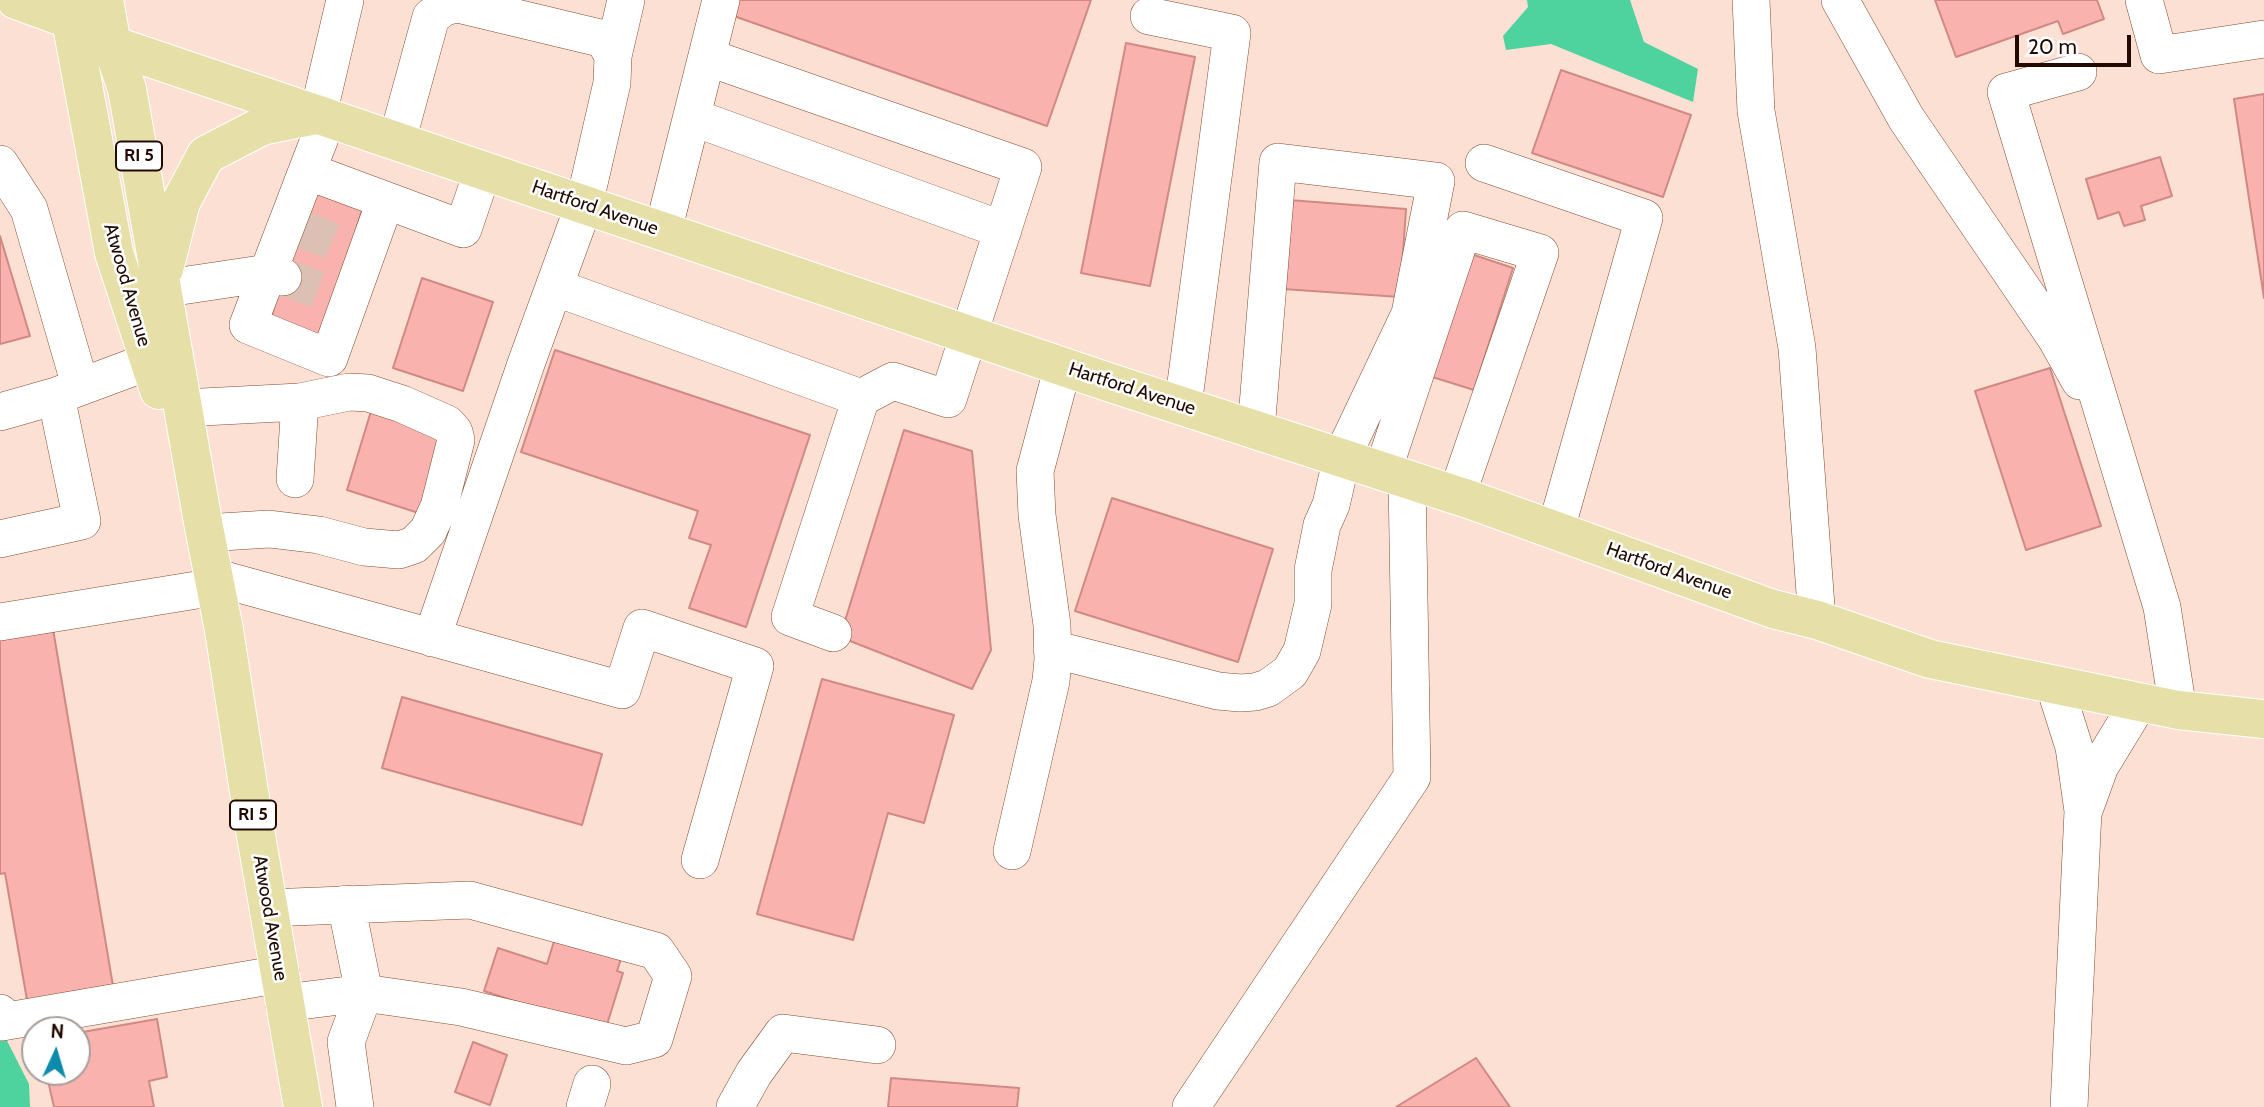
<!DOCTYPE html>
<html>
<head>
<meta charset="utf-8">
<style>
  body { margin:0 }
  #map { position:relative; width:2264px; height:1107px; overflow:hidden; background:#fde0d4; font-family:Cabin,sans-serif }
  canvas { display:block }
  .north { position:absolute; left:21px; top:1016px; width:70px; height:70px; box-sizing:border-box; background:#fff; border:2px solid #a79d9a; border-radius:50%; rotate:4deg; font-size:19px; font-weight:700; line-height:28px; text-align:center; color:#220a02 }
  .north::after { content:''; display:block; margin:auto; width:24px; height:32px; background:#0c8bac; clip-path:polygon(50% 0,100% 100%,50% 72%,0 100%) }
  .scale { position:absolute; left:2015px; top:35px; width:116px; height:32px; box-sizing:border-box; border:4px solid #220a02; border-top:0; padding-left:9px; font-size:21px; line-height:24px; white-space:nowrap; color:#220a02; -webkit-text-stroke:5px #fff; paint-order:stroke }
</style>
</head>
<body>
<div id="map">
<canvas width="2264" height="1107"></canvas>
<div class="north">N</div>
<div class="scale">20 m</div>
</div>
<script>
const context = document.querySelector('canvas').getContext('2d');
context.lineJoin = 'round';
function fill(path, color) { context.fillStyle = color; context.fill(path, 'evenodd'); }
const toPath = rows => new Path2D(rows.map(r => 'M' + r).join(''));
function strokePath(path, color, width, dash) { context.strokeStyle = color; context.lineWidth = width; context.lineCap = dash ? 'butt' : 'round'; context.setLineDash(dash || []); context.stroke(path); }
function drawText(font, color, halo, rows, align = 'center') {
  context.font = font + ' Cabin,sans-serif'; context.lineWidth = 5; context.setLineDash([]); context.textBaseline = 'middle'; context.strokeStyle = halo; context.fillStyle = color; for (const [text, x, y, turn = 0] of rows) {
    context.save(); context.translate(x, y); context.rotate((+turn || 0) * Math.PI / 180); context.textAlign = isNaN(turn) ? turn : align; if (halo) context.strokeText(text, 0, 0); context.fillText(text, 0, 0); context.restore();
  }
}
const forest = toPath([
  [1527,0,1630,0,1644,42,1698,69,1693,102,1551,44,1506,50,1503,36,1528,7],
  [0,1027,29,1084,30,1107,0,1107]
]);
const building = toPath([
  [733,0,1091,0,1047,126,728,14,733,0],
  [1935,0,2097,0,2104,19,2063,34,2058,21,1956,57,1935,0],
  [1126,43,1195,57,1150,286,1081,273,1126,43],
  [1561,70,1691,115,1663,197,1532,153,1561,70],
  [2264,94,2264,298,2234,99,2264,94],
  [2160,157,2172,196,2141,206,2145,220,2124,226,2119,212,2098,219,2086,179,2160,157],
  [311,184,365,200,322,341,269,325,311,184],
  [1289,200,1406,209,1400,297,1283,289,1289,200],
  [0,236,30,336,0,344,0,236],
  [1465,252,1513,268,1474,390,1426,375,1465,252],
  [422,278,493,302,463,391,393,368,422,278],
  [555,350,810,435,746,627,689,608,711,545,689,538,698,511,521,452,555,350],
  [2050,368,2101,526,2026,550,1975,391,2050,368],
  [375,398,446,434,425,515,347,490,375,398],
  [904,430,972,451,991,650,972,689,840,637,904,430],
  [1112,498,1273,549,1238,662,1075,611,1112,498],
  [52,623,113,986,27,1000,5,873,0,874,0,632,52,623],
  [822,679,954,715,924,823,888,813,853,940,757,914,822,679],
  [402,697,602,754,582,825,382,768,402,697],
  [556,935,622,956,617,971,623,973,605,1031,484,991,498,948,547,964,556,935],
  [157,1019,167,1077,149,1081,154,1107,54,1107,46,1072,77,1072,77,1033,157,1019],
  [473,1042,507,1055,490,1105,455,1092,473,1042],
  [1476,1058,1510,1107,1396,1107,1476,1058],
  [891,1078,1019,1088,1017,1107,888,1107,891,1078]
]);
const minorTunnel = toPath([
  [298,227,350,249],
  [283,277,336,296]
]);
const minor = toPath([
  [1751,0,1756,111,1797,348,1817,620],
  [1840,0,1906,118,2056,338,2080,381],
  [2144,0,2159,55,2264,39],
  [1149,16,1232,33,1183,406],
  [613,56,626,0],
  [707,57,1023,167,948,399,893,381,861,398,790,617,833,633],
  [2078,72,2006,92,2162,607,2178,710],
  [318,115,345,0],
  [328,117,307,171,463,229,483,170],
  [692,117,1003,230],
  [397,141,431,17,444,7,458,4,604,39,613,56,612,83,584,205,527,361,432,638],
  [1484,163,1644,218,1556,529],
  [0,164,29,209,80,385],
  [307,171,248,325,329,358,385,202],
  [663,231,721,0],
  [554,287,861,398],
  [161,289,268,273,283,277],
  [183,408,300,402,349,392,368,393,402,404,447,424,454,432,456,440,439,507,428,531,414,545,399,550,364,547,319,535,269,529,205,533],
  [0,412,56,396,150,361],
  [1383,471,1463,230,1540,253,1457,495],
  [295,479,300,402],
  [0,539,82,521,56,396],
  [214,577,622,690,642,628,755,666,700,860],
  [0,622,215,587],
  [1052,649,1218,691,1240,693,1255,692,1268,688,1290,672,1302,651,1313,604,1313,570,1322,525,1331,505,1342,457,1410,314,1436,181,1278,162,1256,430],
  [2054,684,2074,747,2083,811,2069,1107],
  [2084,810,2100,766,2139,702],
  [1012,851,1051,681,1053,659,1052,625,1037,515,1035,471,1063,366],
  [346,904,364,993,346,1042,355,1107],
  [268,908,470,900,656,951,673,976,654,1039,626,1046,461,1007,364,993,284,1003],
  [0,1013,2,1022,281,974],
  [585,1107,592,1084],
  [735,1107,754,1073,783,1033,877,1045],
  [1191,1107,1412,777,1407,479]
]);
const major = toPath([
  [16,0,71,20,112,45,1108,382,1471,500,1773,609,1817,620,1930,659,2178,710,2264,719],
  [104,0,112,45,127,89,203,522,224,630,254,824,303,1107],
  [68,4,114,253,159,390],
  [164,269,181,202,206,155,262,126,316,115]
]);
const shields = [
  [139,156,46],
  [253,815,46]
];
const shieldNames = [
  ["RI 5",139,156],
  ["RI 5",253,815]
];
const streetNames = [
  ["Hartford Avenue",595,208,19],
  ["Atwood Avenue",127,285,74],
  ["Hartford Avenue",1132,389,18],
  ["Hartford Avenue",1669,571,20],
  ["Atwood Avenue",270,918,80]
];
fill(forest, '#4ed39e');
fill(building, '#f9b2ad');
strokePath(building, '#d18984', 2);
strokePath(minorTunnel, '#dcc0b4', 37, [37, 18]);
strokePath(minor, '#874b32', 38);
strokePath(major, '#fff', 40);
strokePath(minor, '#fff', 37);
strokePath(major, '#e6e0a8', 38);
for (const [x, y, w] of shields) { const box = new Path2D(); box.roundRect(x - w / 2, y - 14.5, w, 29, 5); context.fillStyle = '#fff'; context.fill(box); strokePath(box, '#220a02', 2); }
drawText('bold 18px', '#220a02', null, shieldNames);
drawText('19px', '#220a02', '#fff', streetNames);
</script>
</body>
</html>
